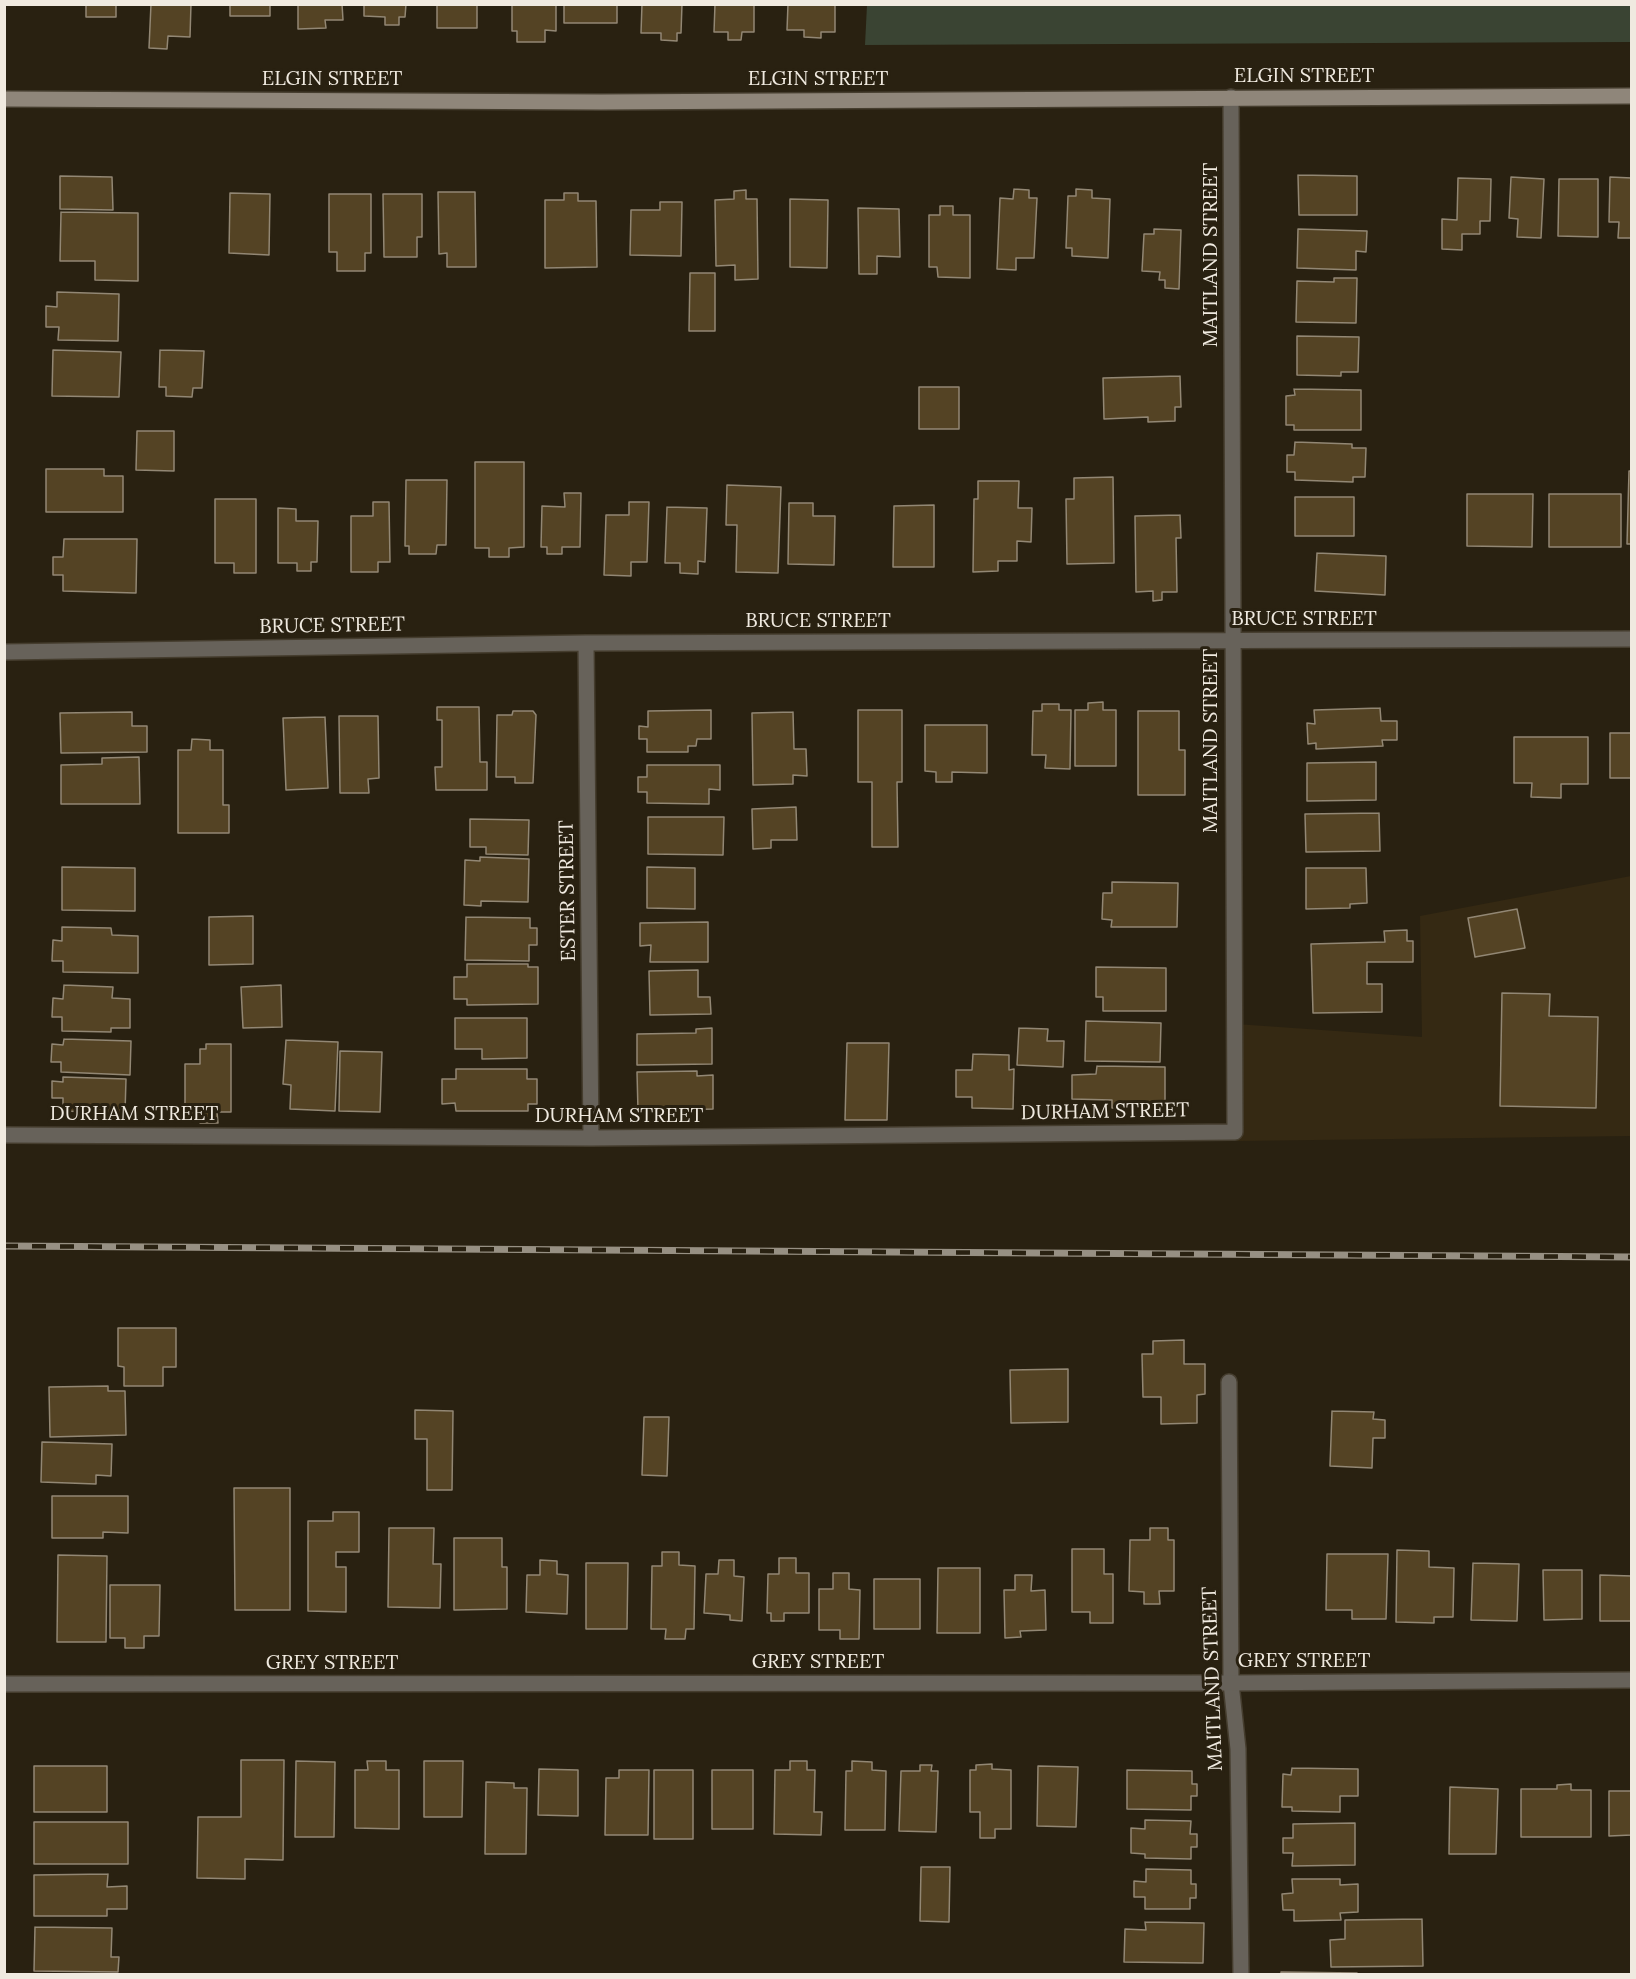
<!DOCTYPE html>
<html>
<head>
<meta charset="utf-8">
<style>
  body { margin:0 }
  #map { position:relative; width:1636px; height:1979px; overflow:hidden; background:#292111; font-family:Lora,serif }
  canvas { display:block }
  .frame { position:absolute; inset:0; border:6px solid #f0eae0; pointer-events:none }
</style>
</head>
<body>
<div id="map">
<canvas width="1636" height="1979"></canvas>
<div class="frame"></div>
</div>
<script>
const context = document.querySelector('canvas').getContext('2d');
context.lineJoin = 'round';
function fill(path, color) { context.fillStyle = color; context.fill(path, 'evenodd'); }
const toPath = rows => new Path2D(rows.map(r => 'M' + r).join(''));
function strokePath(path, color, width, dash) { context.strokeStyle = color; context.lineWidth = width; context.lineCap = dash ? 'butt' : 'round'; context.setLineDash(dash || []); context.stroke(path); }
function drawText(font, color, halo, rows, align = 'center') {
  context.font = font + ' Lora,serif'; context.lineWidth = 6; context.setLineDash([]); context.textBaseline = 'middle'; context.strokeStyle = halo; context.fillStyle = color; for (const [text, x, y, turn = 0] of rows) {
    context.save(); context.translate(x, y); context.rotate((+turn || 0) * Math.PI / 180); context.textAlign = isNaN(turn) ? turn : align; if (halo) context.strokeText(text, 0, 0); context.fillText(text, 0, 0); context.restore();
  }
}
const built = toPath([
  [1631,876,1631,1136,1235,1141,1231,1119,1236,1024,1422,1037,1420,916]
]);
const green = toPath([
  [867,5,1631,5,1631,42,865,45]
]);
const building = toPath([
  [86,4,116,4,116,17,86,17,86,4],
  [151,4,191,4,190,37,168,36,167,49,149,48,151,4],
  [230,4,270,4,270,16,230,16,230,4],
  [298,4,342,4,343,20,325,20,326,28,298,29,298,4],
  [364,4,406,4,405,17,399,17,399,25,385,25,385,17,364,16,364,4],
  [437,4,477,4,477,28,437,28,437,4],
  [512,4,556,4,556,31,545,30,545,42,517,42,517,31,512,31,512,4],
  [564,4,617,4,617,23,564,23,564,4],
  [642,4,682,4,681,33,677,33,677,41,661,40,661,33,641,33,642,4],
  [715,4,754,4,754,32,742,32,741,40,728,40,728,32,714,32,715,4],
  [788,4,835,4,835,32,821,32,821,38,804,37,804,30,787,30,788,4],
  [1298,175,1357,176,1357,215,1299,215,1298,175],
  [60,176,112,177,113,210,60,209,60,176],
  [1511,177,1544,179,1541,238,1517,237,1518,219,1509,218,1511,177],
  [1610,177,1632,178,1632,238,1618,238,1619,222,1609,222,1610,177],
  [1458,178,1491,179,1490,221,1480,221,1480,234,1462,234,1462,250,1442,249,1442,219,1457,220,1458,178],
  [1559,179,1598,179,1598,237,1558,236,1559,179],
  [1014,189,1029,190,1029,198,1037,198,1034,258,1016,258,1016,270,997,269,1000,198,1013,199,1014,189],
  [1076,189,1092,190,1092,198,1110,199,1108,258,1072,256,1072,248,1066,248,1068,196,1076,196,1076,189],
  [746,190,746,199,757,199,758,279,735,280,735,265,716,266,715,200,734,199,734,191,746,190],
  [438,192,475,192,476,267,447,267,447,253,439,254,438,192],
  [230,193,270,194,269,255,229,253,230,193],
  [564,193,578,193,578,201,596,201,597,267,545,268,545,200,564,200,564,193],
  [329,194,371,194,371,253,365,253,365,271,337,271,337,252,329,252,329,194],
  [383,194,422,194,422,237,417,237,417,257,384,257,383,194],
  [790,199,828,200,827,268,790,267,790,199],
  [660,202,682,202,681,256,630,255,631,210,660,210,660,202],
  [940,206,953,206,953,215,970,215,970,278,938,277,937,267,929,267,929,215,940,215,940,206],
  [858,208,899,209,900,257,877,256,877,274,859,274,858,208],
  [61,212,138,213,138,281,95,280,95,261,60,261,61,212],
  [1154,229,1181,230,1179,289,1165,288,1165,280,1159,280,1160,272,1142,271,1144,234,1154,234,1154,229],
  [1298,229,1367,231,1366,252,1356,251,1356,270,1297,268,1298,229],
  [690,273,715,273,715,331,689,331,690,273],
  [1334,278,1357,278,1356,323,1296,322,1297,281,1334,282,1334,278],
  [57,292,119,294,118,341,58,340,59,327,46,327,46,306,57,307,57,292],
  [1297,336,1359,337,1358,372,1341,372,1341,376,1297,375,1297,336],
  [53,350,121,352,119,397,52,396,53,350],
  [160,350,204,351,202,388,193,388,192,397,166,396,166,387,159,387,160,350],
  [1180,376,1181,407,1175,407,1175,421,1148,422,1148,417,1104,419,1103,378,1180,376],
  [919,387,959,387,959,429,919,429,919,387],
  [1294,389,1361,390,1361,430,1294,430,1294,425,1286,425,1286,396,1295,395,1294,389],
  [137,431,174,431,174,471,136,470,137,431],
  [1295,442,1352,444,1352,448,1366,448,1365,477,1353,477,1353,482,1295,480,1295,472,1287,472,1287,455,1294,455,1295,442],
  [475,462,524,462,524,547,509,548,509,557,489,557,489,548,475,548,475,462],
  [46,469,104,469,104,476,123,476,123,512,46,512,46,469],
  [1629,471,1632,471,1632,544,1627,544,1629,471],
  [1113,477,1114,563,1067,564,1066,499,1074,499,1074,478,1113,477],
  [406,480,447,480,446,545,437,545,436,554,409,554,409,546,405,546,406,480],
  [978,481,1019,481,1018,508,1032,508,1031,542,1017,541,1017,561,998,561,998,571,973,572,974,499,978,499,978,481],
  [727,485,781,487,778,573,736,572,737,525,726,525,727,485],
  [564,493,581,493,580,547,562,547,562,554,547,554,547,547,541,547,542,506,565,507,564,493],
  [1467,494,1533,494,1532,547,1467,546,1467,494],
  [1549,494,1621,494,1621,547,1549,547,1549,494],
  [1295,497,1354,497,1354,536,1295,536,1295,497],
  [215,499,256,499,256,573,234,573,234,563,215,563,215,499],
  [373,502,389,502,390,562,378,562,378,572,351,572,351,516,373,516,373,502],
  [629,502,649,502,647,562,631,562,631,576,604,575,606,515,629,515,629,502],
  [789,503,813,503,813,516,835,516,834,565,788,564,789,503],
  [934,505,934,567,893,567,894,506,934,505],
  [667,507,707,508,705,562,698,561,698,574,680,573,680,563,665,563,667,507],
  [278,508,296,509,296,521,318,521,317,562,311,562,311,571,297,571,297,563,278,563,278,508],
  [1180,515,1181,538,1176,538,1177,592,1162,592,1162,600,1153,601,1153,591,1136,592,1135,516,1180,515],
  [64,539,137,539,136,593,63,591,63,575,53,575,53,557,63,557,64,539],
  [1317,553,1386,556,1385,595,1315,591,1317,553],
  [1103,702,1103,710,1116,710,1116,766,1075,766,1075,710,1088,710,1088,703,1103,702],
  [1042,704,1059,704,1059,710,1071,710,1070,769,1045,768,1046,755,1032,755,1033,711,1042,711,1042,704],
  [437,707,479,707,480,762,487,762,487,790,436,790,435,767,442,767,442,720,437,720,437,707],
  [1380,708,1381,721,1397,721,1397,740,1382,740,1383,746,1316,749,1316,743,1308,744,1307,723,1315,724,1314,710,1380,708],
  [711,710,711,739,697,739,696,746,688,746,688,752,647,752,647,739,639,739,639,726,648,727,648,711,711,710],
  [858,710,902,710,902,782,897,782,898,847,872,847,872,782,858,782,858,710],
  [513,711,533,711,536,715,533,783,515,783,515,777,496,777,497,715,512,715,513,711],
  [1138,711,1179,711,1179,750,1185,750,1185,795,1138,795,1138,711],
  [132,712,132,726,147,726,147,752,61,753,60,713,132,712],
  [793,712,794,749,806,749,807,776,793,775,793,784,753,785,752,713,793,712],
  [339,716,378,716,379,778,368,779,369,793,340,793,339,716],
  [325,717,328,788,286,790,283,718,325,717],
  [925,725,987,725,987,773,952,772,952,782,936,782,936,772,925,771,925,725],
  [1610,733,1632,733,1632,778,1610,778,1610,733],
  [1514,737,1588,737,1588,784,1561,784,1561,798,1531,797,1532,783,1514,783,1514,737],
  [192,739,210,740,210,750,223,750,223,805,229,805,229,833,178,833,178,750,191,750,192,739],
  [139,757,140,804,61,804,61,765,102,764,102,758,139,757],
  [1376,762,1376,800,1307,801,1307,763,1376,762],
  [647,765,720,765,720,790,709,789,709,804,647,803,647,792,638,792,638,777,647,777,647,765],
  [796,807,797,840,771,840,771,848,753,849,752,809,796,807],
  [1379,813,1380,851,1306,852,1305,814,1379,813],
  [648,817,724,817,723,855,648,854,648,817],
  [470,819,529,820,528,855,486,854,486,847,470,847,470,819],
  [480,857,529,859,528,902,481,901,481,906,464,905,465,860,480,861,480,857],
  [62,867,135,868,135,911,62,910,62,867],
  [647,867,695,868,695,909,647,908,647,867],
  [1306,868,1366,868,1367,903,1350,904,1350,908,1306,909,1306,868],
  [1112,882,1178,883,1177,927,1111,927,1112,920,1102,919,1103,893,1112,893,1112,882],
  [1517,909,1525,948,1475,957,1468,918,1517,909],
  [253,916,253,964,209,965,209,917,253,916],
  [466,917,530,918,530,928,537,928,537,945,529,945,529,961,465,960,466,917],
  [708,922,708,962,650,962,651,945,640,946,640,923,708,922],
  [62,927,111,928,112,935,138,936,138,973,63,972,63,961,52,961,53,940,62,941,62,927],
  [1407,930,1407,941,1413,941,1413,962,1367,962,1367,984,1382,984,1382,1012,1313,1013,1311,944,1385,942,1384,931,1407,930],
  [467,964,528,964,528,967,538,967,538,1004,467,1005,467,999,454,999,454,977,467,977,467,964],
  [1096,967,1166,968,1166,1011,1103,1011,1103,997,1096,997,1096,967],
  [698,970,698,997,710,997,711,1014,650,1015,649,971,698,970],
  [64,985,113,987,112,998,130,999,130,1028,111,1028,111,1032,62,1031,62,1017,52,1017,53,998,63,999,64,985],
  [281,985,282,1027,243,1028,241,987,281,985],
  [1502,993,1550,994,1549,1016,1598,1017,1596,1108,1500,1106,1502,993],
  [455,1018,527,1018,527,1058,482,1059,482,1049,455,1049,455,1018],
  [1086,1021,1161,1023,1160,1062,1085,1061,1086,1021],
  [712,1028,712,1064,637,1065,637,1034,696,1033,696,1029,712,1028],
  [1019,1028,1048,1029,1047,1041,1064,1041,1063,1067,1017,1065,1019,1028],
  [64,1039,131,1041,130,1075,61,1072,61,1062,51,1062,52,1044,63,1045,64,1039],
  [286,1040,338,1042,335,1111,290,1109,291,1085,283,1084,286,1040],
  [847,1043,889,1043,887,1120,845,1120,847,1043],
  [206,1044,231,1044,231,1112,217,1112,218,1123,200,1123,200,1113,185,1113,185,1064,200,1064,200,1049,206,1049,206,1044],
  [340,1051,382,1052,380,1112,339,1111,340,1051],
  [973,1054,1009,1055,1009,1070,1014,1069,1013,1109,972,1108,972,1097,956,1097,956,1070,972,1070,973,1054],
  [1097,1066,1165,1067,1165,1108,1112,1108,1112,1100,1072,1099,1072,1075,1096,1074,1097,1066],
  [456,1069,527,1069,527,1079,537,1079,537,1104,528,1104,528,1111,456,1111,455,1103,442,1104,442,1079,456,1079,456,1069],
  [697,1071,697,1076,713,1075,713,1109,638,1111,637,1072,697,1071],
  [63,1077,126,1079,125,1113,63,1111,63,1098,52,1098,52,1081,63,1082,63,1077],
  [118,1328,176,1328,176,1367,163,1367,163,1386,124,1386,124,1367,118,1366,118,1328],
  [1184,1340,1184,1364,1205,1364,1205,1394,1197,1395,1197,1423,1161,1424,1161,1397,1143,1397,1142,1354,1153,1354,1153,1341,1184,1340],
  [1068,1369,1068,1422,1011,1423,1010,1370,1068,1369],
  [108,1386,108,1391,125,1391,126,1435,50,1437,49,1387,108,1386],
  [415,1410,453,1411,452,1490,427,1490,427,1439,415,1439,415,1410],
  [1332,1411,1374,1412,1373,1419,1385,1420,1385,1438,1373,1438,1372,1468,1330,1466,1332,1411],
  [644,1417,669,1417,667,1476,642,1475,644,1417],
  [42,1442,112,1444,111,1476,96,1475,96,1484,41,1482,42,1442],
  [234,1488,290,1488,290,1610,235,1610,234,1488],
  [52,1496,128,1496,128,1533,103,1532,103,1538,52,1538,52,1496],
  [333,1512,359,1512,359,1552,336,1552,336,1567,346,1567,346,1612,308,1611,308,1521,333,1521,333,1512],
  [389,1528,434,1528,433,1564,441,1564,440,1608,388,1607,389,1528],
  [1150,1528,1168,1528,1168,1540,1174,1540,1174,1591,1159,1591,1160,1604,1144,1604,1144,1592,1129,1591,1130,1540,1150,1540,1150,1528],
  [454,1538,502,1538,502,1567,507,1567,507,1609,454,1610,454,1538],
  [1072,1549,1104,1549,1104,1574,1113,1574,1113,1623,1090,1623,1090,1612,1072,1612,1072,1549],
  [1397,1550,1429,1551,1429,1567,1454,1568,1453,1617,1434,1617,1434,1623,1396,1622,1397,1550],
  [662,1552,679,1552,679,1565,695,1566,694,1629,686,1629,685,1639,665,1639,666,1629,651,1629,652,1566,662,1566,662,1552],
  [1327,1554,1388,1554,1386,1619,1352,1619,1352,1610,1326,1610,1327,1554],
  [58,1555,107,1556,106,1642,57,1642,58,1555],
  [779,1558,796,1558,796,1573,809,1573,809,1613,784,1613,784,1621,771,1621,771,1613,767,1613,768,1574,779,1574,779,1558],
  [540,1560,557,1561,557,1574,568,1575,567,1614,526,1612,527,1575,540,1575,540,1560],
  [719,1560,734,1560,734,1576,744,1577,742,1621,730,1620,730,1615,704,1613,706,1574,718,1574,719,1560],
  [586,1563,628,1563,627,1629,586,1629,586,1563],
  [1473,1563,1519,1564,1517,1621,1471,1620,1473,1563],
  [938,1568,980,1568,980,1633,937,1633,938,1568],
  [1543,1570,1582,1570,1582,1619,1544,1620,1543,1570],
  [833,1573,849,1573,849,1589,860,1590,859,1639,840,1639,840,1630,819,1630,819,1589,833,1589,833,1573],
  [1015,1575,1032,1575,1031,1591,1045,1590,1046,1630,1020,1631,1021,1637,1005,1638,1004,1590,1015,1590,1015,1575],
  [1600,1575,1632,1576,1632,1621,1600,1621,1600,1575],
  [874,1579,920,1579,920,1629,874,1629,874,1579],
  [110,1585,160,1585,159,1636,144,1636,144,1648,125,1648,125,1638,110,1638,110,1585],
  [241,1760,284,1760,283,1860,245,1859,245,1879,197,1878,198,1817,241,1817,241,1760],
  [296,1761,335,1762,334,1837,295,1837,296,1761],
  [367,1761,386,1761,386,1770,399,1770,399,1829,355,1828,355,1770,368,1770,367,1761],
  [424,1761,463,1761,462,1817,424,1817,424,1761],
  [790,1761,807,1761,807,1770,815,1770,814,1812,822,1812,821,1835,774,1834,775,1770,790,1770,790,1761],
  [852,1761,872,1762,872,1770,886,1771,885,1830,845,1830,846,1771,852,1771,852,1761],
  [992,1764,992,1769,1011,1770,1011,1829,995,1829,995,1838,980,1838,980,1812,970,1812,970,1770,976,1770,976,1765,992,1764],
  [920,1765,932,1765,931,1771,938,1771,936,1832,899,1831,901,1771,920,1771,920,1765],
  [34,1766,107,1766,107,1812,34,1812,34,1766],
  [1038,1766,1078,1767,1076,1827,1037,1826,1038,1766],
  [1292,1768,1358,1769,1358,1796,1340,1796,1340,1812,1292,1811,1292,1807,1282,1807,1283,1774,1291,1775,1292,1768],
  [539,1769,578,1770,578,1816,538,1815,539,1769],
  [619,1770,649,1770,648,1835,605,1835,606,1778,619,1778,619,1770],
  [654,1770,693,1770,693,1839,654,1839,654,1770],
  [712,1770,753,1770,753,1829,712,1829,712,1770],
  [1127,1770,1192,1771,1192,1784,1197,1784,1197,1796,1191,1796,1191,1810,1127,1809,1127,1770],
  [486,1782,514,1783,514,1788,527,1788,526,1854,485,1854,486,1782],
  [1571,1784,1571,1790,1591,1790,1591,1837,1521,1837,1521,1789,1557,1789,1557,1785,1571,1784],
  [1450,1787,1498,1789,1496,1854,1449,1854,1450,1787],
  [1609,1791,1632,1791,1632,1835,1609,1836,1609,1791],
  [1145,1820,1191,1821,1190,1834,1197,1834,1197,1847,1191,1847,1191,1859,1145,1858,1145,1854,1131,1853,1131,1828,1145,1829,1145,1820],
  [34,1822,128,1822,128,1864,34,1864,34,1822],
  [1355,1823,1355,1865,1292,1866,1293,1853,1283,1853,1283,1838,1293,1838,1293,1824,1355,1823],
  [921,1867,950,1867,949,1922,920,1921,921,1867],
  [1146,1869,1191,1870,1191,1884,1196,1884,1196,1898,1190,1898,1190,1909,1145,1909,1145,1897,1134,1897,1134,1881,1146,1882,1146,1869],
  [108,1874,107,1887,127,1886,127,1909,107,1909,107,1916,34,1916,34,1875,108,1874],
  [1292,1879,1340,1879,1340,1885,1358,1884,1358,1912,1340,1913,1341,1920,1294,1921,1294,1910,1283,1910,1282,1894,1293,1893,1292,1879],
  [1422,1919,1423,1966,1331,1967,1330,1940,1345,1939,1345,1920,1422,1919],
  [1145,1922,1204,1923,1203,1963,1124,1962,1125,1929,1146,1930,1145,1922],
  [35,1927,112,1928,111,1957,119,1957,118,1972,34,1971,35,1927],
  [1281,1972,1357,1973,1357,1974,1281,1974,1281,1972]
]);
const minor = toPath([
  [586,643,591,1138],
  [4,652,586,643,1632,639],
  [4,1135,591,1138,1235,1132,1231,97],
  [1229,1382,1231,1683,1238,1749,1241,1974]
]);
const tertiary = toPath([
  [4,1684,1231,1683,1632,1680]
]);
const secondary = toPath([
  [4,99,601,102,1632,96]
]);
const rail = toPath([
  [4,1246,1632,1257]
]);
const streetNames = [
  ["ELGIN STREET",1304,76],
  ["ELGIN STREET",332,79],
  ["ELGIN STREET",818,79],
  ["MAITLAND STREET",1211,255,-90],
  ["BRUCE STREET",1304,619],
  ["BRUCE STREET",818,621],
  ["BRUCE STREET",332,626,-1],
  ["MAITLAND STREET",1211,741,-90],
  ["ESTER STREET",568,891,-91],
  ["DURHAM STREET",1105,1112,-1],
  ["DURHAM STREET",134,1114],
  ["DURHAM STREET",619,1116],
  ["GREY STREET",1304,1661],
  ["GREY STREET",818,1662],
  ["GREY STREET",332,1663],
  ["MAITLAND STREET",1213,1679,-92]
];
fill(built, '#352913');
fill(green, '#3a4433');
fill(building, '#544324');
strokePath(building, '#928774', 1.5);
strokePath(minor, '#453d2e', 18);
strokePath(tertiary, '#453d2e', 18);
strokePath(secondary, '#453d2e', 18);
strokePath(minor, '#67625a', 15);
strokePath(tertiary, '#67625a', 15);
strokePath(secondary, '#8f867a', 15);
strokePath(rail, '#979083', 7);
strokePath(rail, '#292111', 4.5, [14]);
drawText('20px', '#f0eae0', '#292111', streetNames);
</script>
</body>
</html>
